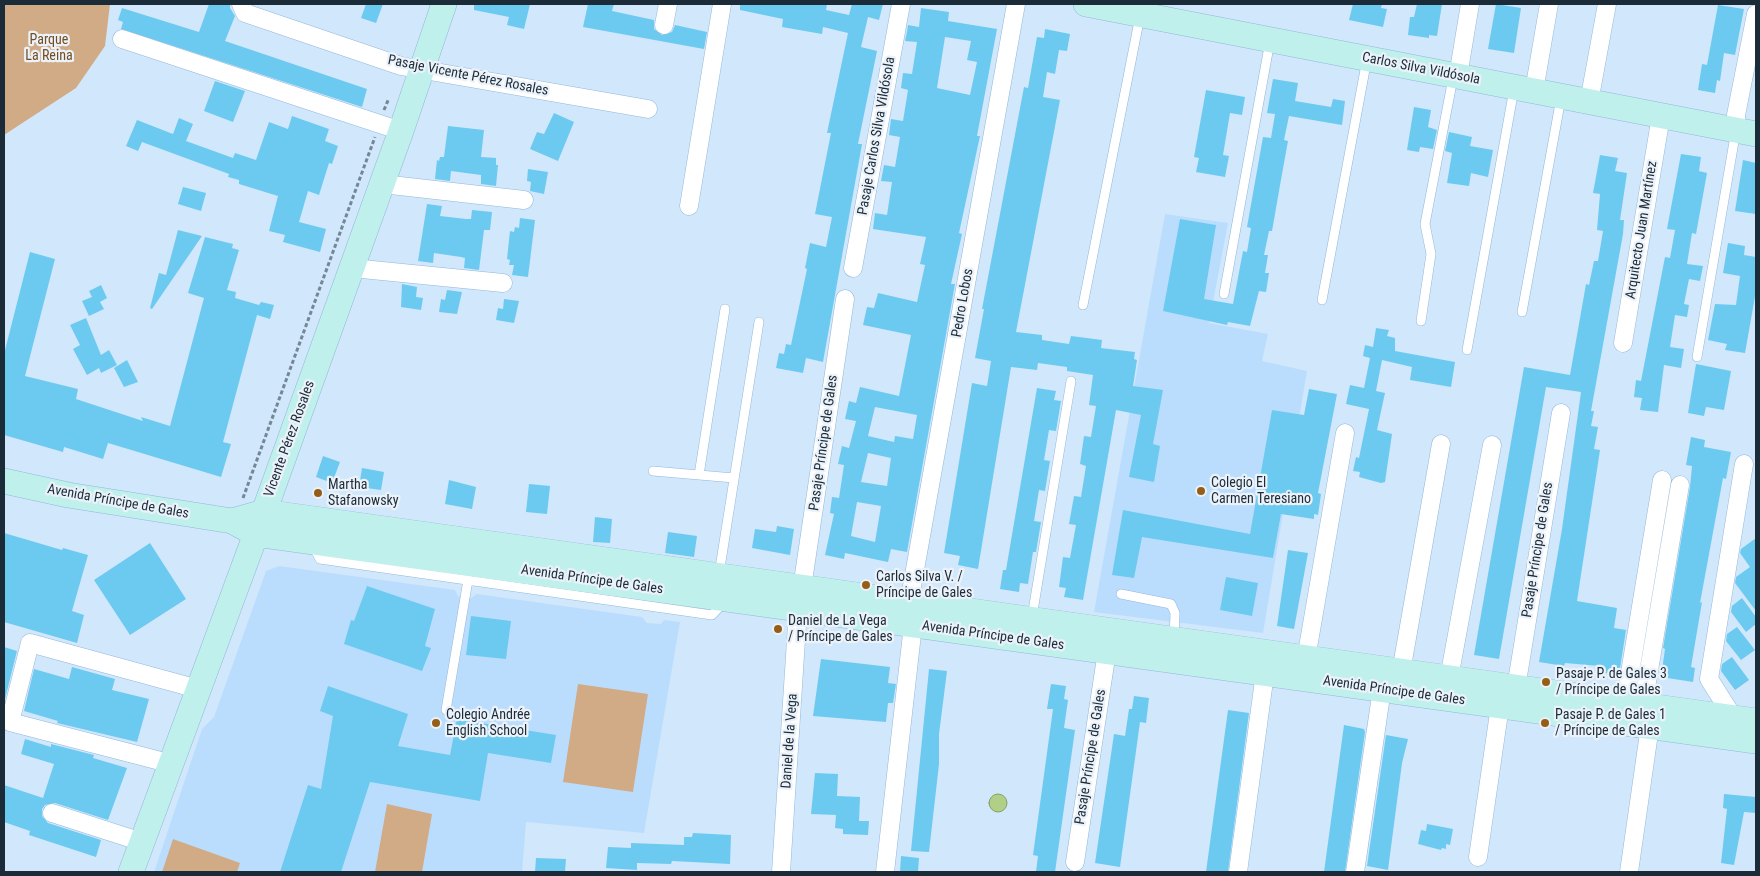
<!DOCTYPE html>
<html>
<head>
<meta charset="utf-8">
<style>
  body { margin:0 }
  #map { position:relative; width:1760px; height:876px; overflow:hidden; background:#d1e7fc; font-family:"Roboto Condensed",sans-serif }
  canvas { display:block }
  .frame { position:absolute; inset:0; border:5px solid #1c2b38; pointer-events:none }
</style>
</head>
<body>
<div id="map">
<canvas width="1760" height="876"></canvas>
<div class="frame"></div>
</div>
<script>
const context = document.querySelector('canvas').getContext('2d');
context.lineJoin = 'round';
function fill(path, color) { context.fillStyle = color; context.fill(path, 'evenodd'); }
const toPath = rows => new Path2D(rows.map(r => 'M' + r).join(''));
function strokePath(path, color, width, dash) { context.strokeStyle = color; context.lineWidth = width; context.lineCap = dash ? 'butt' : 'round'; context.setLineDash(dash || []); context.stroke(path); }
function drawText(font, color, halo, rows, align = 'center') {
  context.font = font + ' "Roboto Condensed",sans-serif'; context.lineWidth = 4.5; context.setLineDash([]); context.textBaseline = 'middle'; context.strokeStyle = halo; context.fillStyle = color; for (const [text, x, y, turn = 0] of rows) {
    context.save(); context.translate(x, y); context.rotate((+turn || 0) * Math.PI / 180); context.textAlign = isNaN(turn) ? turn : align; if (halo) context.strokeText(text, 0, 0); context.fillText(text, 0, 0); context.restore();
  }
}
const built = toPath([
  [1165,214,1228,223,1209,323,1268,334,1262,361,1307,371,1263,633,1094,612],
  [279,566,455,590,458,596,471,598,477,594,642,617,647,623,661,624,664,620,680,622,644,833,526,822,522,872,154,872,202,729,214,717,266,571]
]);
const green = toPath([
  [4,4,110,4,105,46,76,88,4,135],
  [578,684,648,694,633,792,563,782],
  [387,804,432,814,422,872,375,872],
  [173,839,240,863,237,872,162,872]
]);
const water = toPath([
  '989 803a9 9 0 1 1 18 0a9 9 0 1 1-18 0Z'
]);
const building = toPath([
  [209,4,230,4,230,8,235,16,225,41,367,89,362,107,121,29,123,22,118,20,122,8,199,32],
  [366,4,383,4,376,23,361,18],
  [474,4,530,4,524,29,507,25,509,17,474,10],
  [588,4,614,4,612,11,654,20,654,29,662,35,672,32,675,25,707,32,704,49,583,27],
  [740,4,827,4,826,10,849,15,852,4,883,4,879,20,868,17,861,47,877,51,858,144,862,144,823,362,806,358,803,373,776,368,779,353,784,354,786,344,791,345,807,269,805,268,810,243,826,247,832,217,815,214,831,133,827,133,848,33,823,27,822,34,782,27,783,19,740,10],
  [1353,4,1382,4,1381,8,1387,9,1383,27,1349,20],
  [1417,4,1442,4,1437,36,1429,35,1429,38,1408,35,1410,17,1414,17],
  [1496,4,1521,8,1514,53,1488,49],
  [1718,5,1744,9,1735,55,1724,53,1720,81,1717,80,1715,93,1698,90,1702,64,1707,65],
  [921,8,949,12,948,21,997,29,977,136,980,136,959,233,962,234,951,284,955,284,907,552,891,549,888,562,845,553,844,559,825,555,834,514,830,513,832,497,839,498,844,465,838,464,842,446,849,448,856,421,845,419,849,401,856,403,860,387,899,396,911,335,863,325,867,307,874,308,878,293,917,302,925,265,920,264,926,237,873,229,875,213,887,215,892,182,881,181,884,165,895,167,900,137,889,135,891,119,903,121,908,90,901,88,903,73,912,74,917,42,905,41,907,32,908,25,919,27],
  [945,37,971,41,967,60,977,62,970,95,937,88],
  [875,407,917,415,913,439,895,436,894,442,868,436],
  [868,453,891,458,887,486,861,482],
  [857,502,881,506,875,542,851,536],
  [1045,29,1070,34,1067,51,1059,50,1055,74,1047,72,1043,97,1060,100,1016,332,1042,335,1042,340,1069,344,1071,336,1102,340,1101,348,1135,352,1134,359,1137,360,1133,386,1163,390,1153,444,1160,446,1154,482,1129,477,1141,415,1116,410,1083,600,1064,597,1066,588,1059,587,1063,557,1070,558,1076,525,1069,524,1074,496,1081,497,1086,466,1080,464,1084,436,1091,437,1096,406,1089,405,1093,375,1067,371,1067,367,1038,363,1037,370,1011,367,978,569,958,565,960,556,944,553,972,383,987,386,991,361,975,358,984,309,982,309,1024,87,1028,88,1037,37,1044,38],
  [1273,79,1298,83,1295,101,1331,107,1333,99,1345,101,1342,125,1289,116,1284,140,1288,141,1282,174,1272,231,1269,231,1264,255,1268,255,1265,273,1269,273,1266,292,1259,291,1250,326,1228,322,1227,325,1163,311,1180,219,1216,225,1204,299,1233,304,1243,251,1247,252,1251,228,1247,227,1263,137,1271,138,1275,114,1267,113],
  [215,81,245,91,233,122,204,111],
  [1206,90,1245,97,1242,115,1230,113,1223,155,1229,156,1225,177,1196,172,1199,158,1194,157],
  [1414,107,1431,110,1428,127,1437,130,1433,149,1420,147,1419,152,1407,150],
  [554,113,574,122,558,161,530,149,537,132,544,134],
  [292,116,329,129,325,141,338,146,332,164,329,163,319,195,308,191,299,222,326,229,320,252,283,242,285,235,269,231,278,196,239,184,239,180,228,177,229,174,142,142,138,151,126,146,137,120,173,134,179,118,193,124,186,141,233,158,235,153,256,160,269,122,288,129],
  [448,126,484,130,481,157,496,158,496,165,498,165,496,186,481,184,481,175,451,171,450,181,435,179,437,160,439,161,440,157,444,157],
  [1449,132,1472,137,1470,146,1493,150,1488,177,1471,173,1469,186,1447,183,1452,153,1445,151],
  [1681,154,1701,157,1699,171,1707,173,1696,234,1692,233,1687,264,1703,266,1700,281,1689,279,1684,304,1689,305,1687,317,1675,315,1670,347,1684,349,1681,368,1664,365,1658,412,1640,410,1642,398,1634,397,1636,380,1641,381,1665,257,1670,258,1675,230,1667,229],
  [1600,155,1618,158,1615,171,1627,173,1620,220,1624,220,1623,234,1591,411,1594,411,1591,426,1598,427,1594,449,1600,450,1577,601,1617,608,1614,628,1626,630,1619,675,1605,673,1605,670,1600,669,1600,666,1565,663,1564,666,1539,662,1562,529,1581,392,1546,387,1499,659,1474,655,1524,367,1570,375,1586,284,1589,285,1594,261,1598,261,1603,231,1597,230,1600,194,1593,193],
  [1743,160,1756,163,1756,214,1735,211],
  [528,169,548,172,544,194,530,191,531,182,527,181],
  [183,187,206,193,201,211,178,204],
  [427,204,442,206,440,216,466,219,471,219,472,210,492,212,490,230,484,230,479,270,464,268,465,258,461,257,434,253,433,263,418,261],
  [520,218,535,220,528,277,512,275,514,265,509,265,510,260,507,259,510,231,514,232,515,227,519,228],
  [178,230,202,236,152,309,150,308,159,273,166,275],
  [205,237,233,244,232,248,239,250,227,290,236,292,235,298,259,305,261,302,274,305,270,319,257,315,223,442,231,444,221,477,108,443,103,459,64,447,63,452,4,435,4,354,30,252,55,259,25,376,78,389,76,399,143,421,141,417,170,426,204,298,188,293],
  [1728,243,1745,246,1744,255,1756,257,1756,291,1745,353,1725,350,1727,344,1708,340,1715,304,1736,305,1740,276,1723,273],
  [402,284,417,287,416,297,423,298,421,310,401,307],
  [101,285,107,298,100,302,104,309,89,316,82,301,92,297,89,291],
  [447,290,462,292,457,314,439,312,441,299,445,300],
  [504,299,519,301,514,323,496,320,498,308,503,309],
  [86,318,101,355,109,350,117,365,101,373,99,368,87,375,73,349,80,345,70,325],
  [1376,328,1389,330,1387,336,1395,338,1395,351,1455,362,1451,387,1410,380,1412,367,1382,360,1376,391,1385,393,1377,430,1392,434,1385,482,1381,483,1359,477,1360,472,1353,471,1356,457,1359,458,1369,409,1346,404,1350,385,1364,388,1370,358,1363,356,1365,345,1373,347],
  [127,360,138,382,124,387,114,368],
  [1696,364,1731,371,1724,410,1706,407,1704,416,1688,413],
  [1037,388,1056,391,1054,400,1061,401,1056,431,1049,430,1044,460,1050,461,1045,491,1039,490,1034,521,1041,522,1036,552,1033,552,1028,584,1020,583,1019,592,1000,589,1003,570,1006,570],
  [1309,389,1337,394,1318,493,1321,494,1318,515,1314,514,1314,519,1281,514,1273,558,1142,537,1134,578,1112,575,1123,510,1250,534,1272,410,1304,415],
  [1691,437,1705,440,1704,447,1731,452,1726,479,1723,478,1700,603,1702,602,1691,667,1695,668,1693,682,1661,677,1665,649,1663,648,1690,487,1692,466,1686,465],
  [323,456,340,462,332,483,316,477],
  [362,468,384,472,381,490,359,487],
  [449,480,476,487,472,509,445,504],
  [529,484,550,486,547,514,526,512],
  [595,517,612,519,610,543,593,542],
  [777,526,794,529,790,555,752,548,755,529,776,532],
  [668,532,697,536,694,557,665,553],
  [4,533,62,550,63,548,88,555,72,611,84,615,77,643,4,622],
  [1756,538,1756,611,1735,583,1736,577,1750,567,1740,553,1741,549],
  [150,543,186,599,130,635,94,580],
  [1288,550,1308,553,1294,629,1277,626],
  [1226,577,1258,583,1252,616,1220,610],
  [367,586,435,609,425,646,431,648,422,671,344,644,351,620,354,621],
  [1742,598,1756,617,1756,624,1746,632,1731,612,1732,606],
  [471,616,511,621,506,659,466,655],
  [1737,627,1755,650,1741,660,1726,641,1727,634],
  [4,647,17,651,4,703],
  [1732,657,1749,680,1735,690,1721,671,1722,664],
  [821,659,890,667,888,683,896,684,893,703,888,703,886,722,813,716],
  [72,667,115,679,112,690,149,699,137,742,57,723,58,721,24,711,34,669,69,679],
  [929,669,947,671,939,734,939,764,929,852,911,851],
  [1051,684,1066,686,1064,699,1068,700,1064,728,1075,730,1055,872,1036,872,1038,856,1033,855,1053,709,1047,709],
  [328,686,408,714,398,746,450,755,457,719,556,735,551,763,488,753,480,801,370,782,341,872,280,872,308,785,321,789,333,716,320,711],
  [1134,696,1149,698,1146,723,1140,722,1120,867,1095,863,1114,734,1125,736,1129,709,1132,709],
  [1228,710,1249,713,1228,872,1206,872],
  [1344,725,1364,729,1365,732,1345,872,1324,872],
  [1386,735,1408,739,1402,763,1388,870,1367,866],
  [25,739,51,747,51,744,94,755,93,758,127,768,108,820,55,803,45,805,42,809,42,816,48,823,101,840,96,857,29,835,30,831,4,822,4,785,43,798,54,764,21,754],
  [815,773,838,774,837,796,860,797,859,821,869,821,868,835,843,834,843,829,835,828,836,815,811,814],
  [1724,794,1756,797,1756,813,1744,812,1734,865,1721,863,1727,809,1723,808],
  [1427,824,1453,829,1450,845,1446,844,1446,849,1442,848,1441,850,1418,844,1421,830,1426,831],
  [693,833,731,835,730,864,672,861,671,864,637,863,637,870,606,868,608,847,631,848,631,843,684,845,684,837,692,837],
  [901,856,919,858,918,872,900,872],
  [536,858,566,859,565,872,535,872]
]);
const path = toPath([
  [384,110,389,98],
  [243,498,375,137]
]);
const lane = toPath([
  [1224,294,1270,41],
  [1322,300,1367,59],
  [1083,305,1140,16],
  [1522,312,1561,98],
  [1421,321,1431,254,1425,224,1453,78],
  [1467,350,1514,89],
  [1697,357,1736,130],
  [653,471,734,478],
  [699,475,725,309],
  [313,546,320,559,712,615,725,601],
  [719,574,759,322],
  [1121,594,1171,604,1175,613,1174,639],
  [1032,617,1071,381],
  [446,710,468,580]
]);
const street = toPath([
  [241,4,245,13,401,66,648,109],
  [664,25,668,4],
  [122,39,401,131],
  [1458,76,1470,4],
  [1534,91,1549,4],
  [1589,102,1607,4],
  [1736,130,1736,115,1756,14],
  [382,184,524,200],
  [689,206,722,4],
  [352,268,503,283],
  [853,268,901,4],
  [1623,343,1661,116],
  [802,588,845,299],
  [909,603,1016,4],
  [1306,659,1345,433],
  [1401,672,1441,444],
  [1449,678,1492,445],
  [1516,688,1561,413],
  [1625,703,1662,480],
  [1643,706,1680,485],
  [1733,717,1709,679,1744,464],
  [172,764,10,722,30,643,198,689],
  [52,813,142,842],
  [1478,857,1500,706],
  [1075,862,1107,651],
  [781,872,798,609],
  [885,872,913,625],
  [1238,872,1265,673],
  [1355,872,1382,689],
  [1629,872,1650,726]
]);
const secondary = toPath([
  [1086,4,1756,134],
  [4,481,68,495,232,521,256,534,1756,741],
  [232,521,264,512,1756,721],
  [131,872,264,512,401,131,444,4]
]);
const markers = [
  [1201,491,5,"#955d17"],
  [318,493,5,"#955d17"],
  [866,585,5,"#955d17"],
  [778,629,5,"#955d17"],
  [1546,682,5,"#955d17"],
  [436,723,5,"#955d17"],
  [1545,723,5,"#955d17"]
];
const parkNames = [
  ["Parque",49,40],
  ["La Reina",49,56]
];
const streetNames = [
  ["Carlos Silva Vildósola",1421,69,11],
  ["Pasaje Vicente Pérez Rosales",468,76,11],
  ["Pasaje Carlos Silva Vildósola",877,136,-80],
  ["Arquitecto Juan Martínez",1642,230,-81],
  ["Pedro Lobos",963,303,-80],
  ["Vicente Pérez Rosales",290,439,-70],
  ["Pasaje Príncipe de Gales",824,443,-82],
  ["Avenida Príncipe de Gales",118,502,10],
  ["Pasaje Príncipe de Gales",1538,550,-81],
  ["Avenida Príncipe de Gales",592,580,8],
  ["Avenida Príncipe de Gales",993,636,8],
  ["Avenida Príncipe de Gales",1394,691,8],
  ["Daniel de la Vega",790,741,-86],
  ["Pasaje Príncipe de Gales",1091,757,-81]
];
const poiNames = [
  ["Colegio El",1211,483],
  ["Carmen Teresiano",1211,499],
  ["Martha",328,485],
  ["Stafanowsky",328,501],
  ["Carlos Silva V. /",876,577],
  ["Príncipe de Gales",876,593],
  ["Daniel de La Vega",788,621],
  ["/ Príncipe de Gales",788,637],
  ["Pasaje P. de Gales 3",1556,674],
  ["/ Príncipe de Gales",1556,690],
  ["Colegio Andrée",446,715],
  ["English School",446,731],
  ["Pasaje P. de Gales 1",1555,715],
  ["/ Príncipe de Gales",1555,731]
];
fill(built, '#bbddfd');
fill(green, '#d0ab85');
fill(water, '#b1cf85');
strokePath(water, '#849e6e', 1);
fill(building, '#6ccaf0');
strokePath(lane, '#93b7d8', 10);
strokePath(street, '#93b7d8', 19);
strokePath(secondary, '#93b7d8', 26);
strokePath(path, '#748797', 3, [4, 2.5]);
strokePath(lane, '#fff', 9);
strokePath(street, '#fff', 18);
strokePath(secondary, '#c0f0ec', 25);
for (const [x, y, r, color] of markers) { const dot = new Path2D(); dot.arc(x, y, r, 0, 2 * Math.PI); context.fillStyle = color; context.fill(dot); strokePath(dot, '#ebf2f9', 2); }
drawText('14px', '#744d20', '#ebf2f9', parkNames);
drawText('14px', '#1c2b38', '#ebf2f9', streetNames);
drawText('14px', '#1c2b38', '#ebf2f9', poiNames, 'left');
</script>
</body>
</html>
